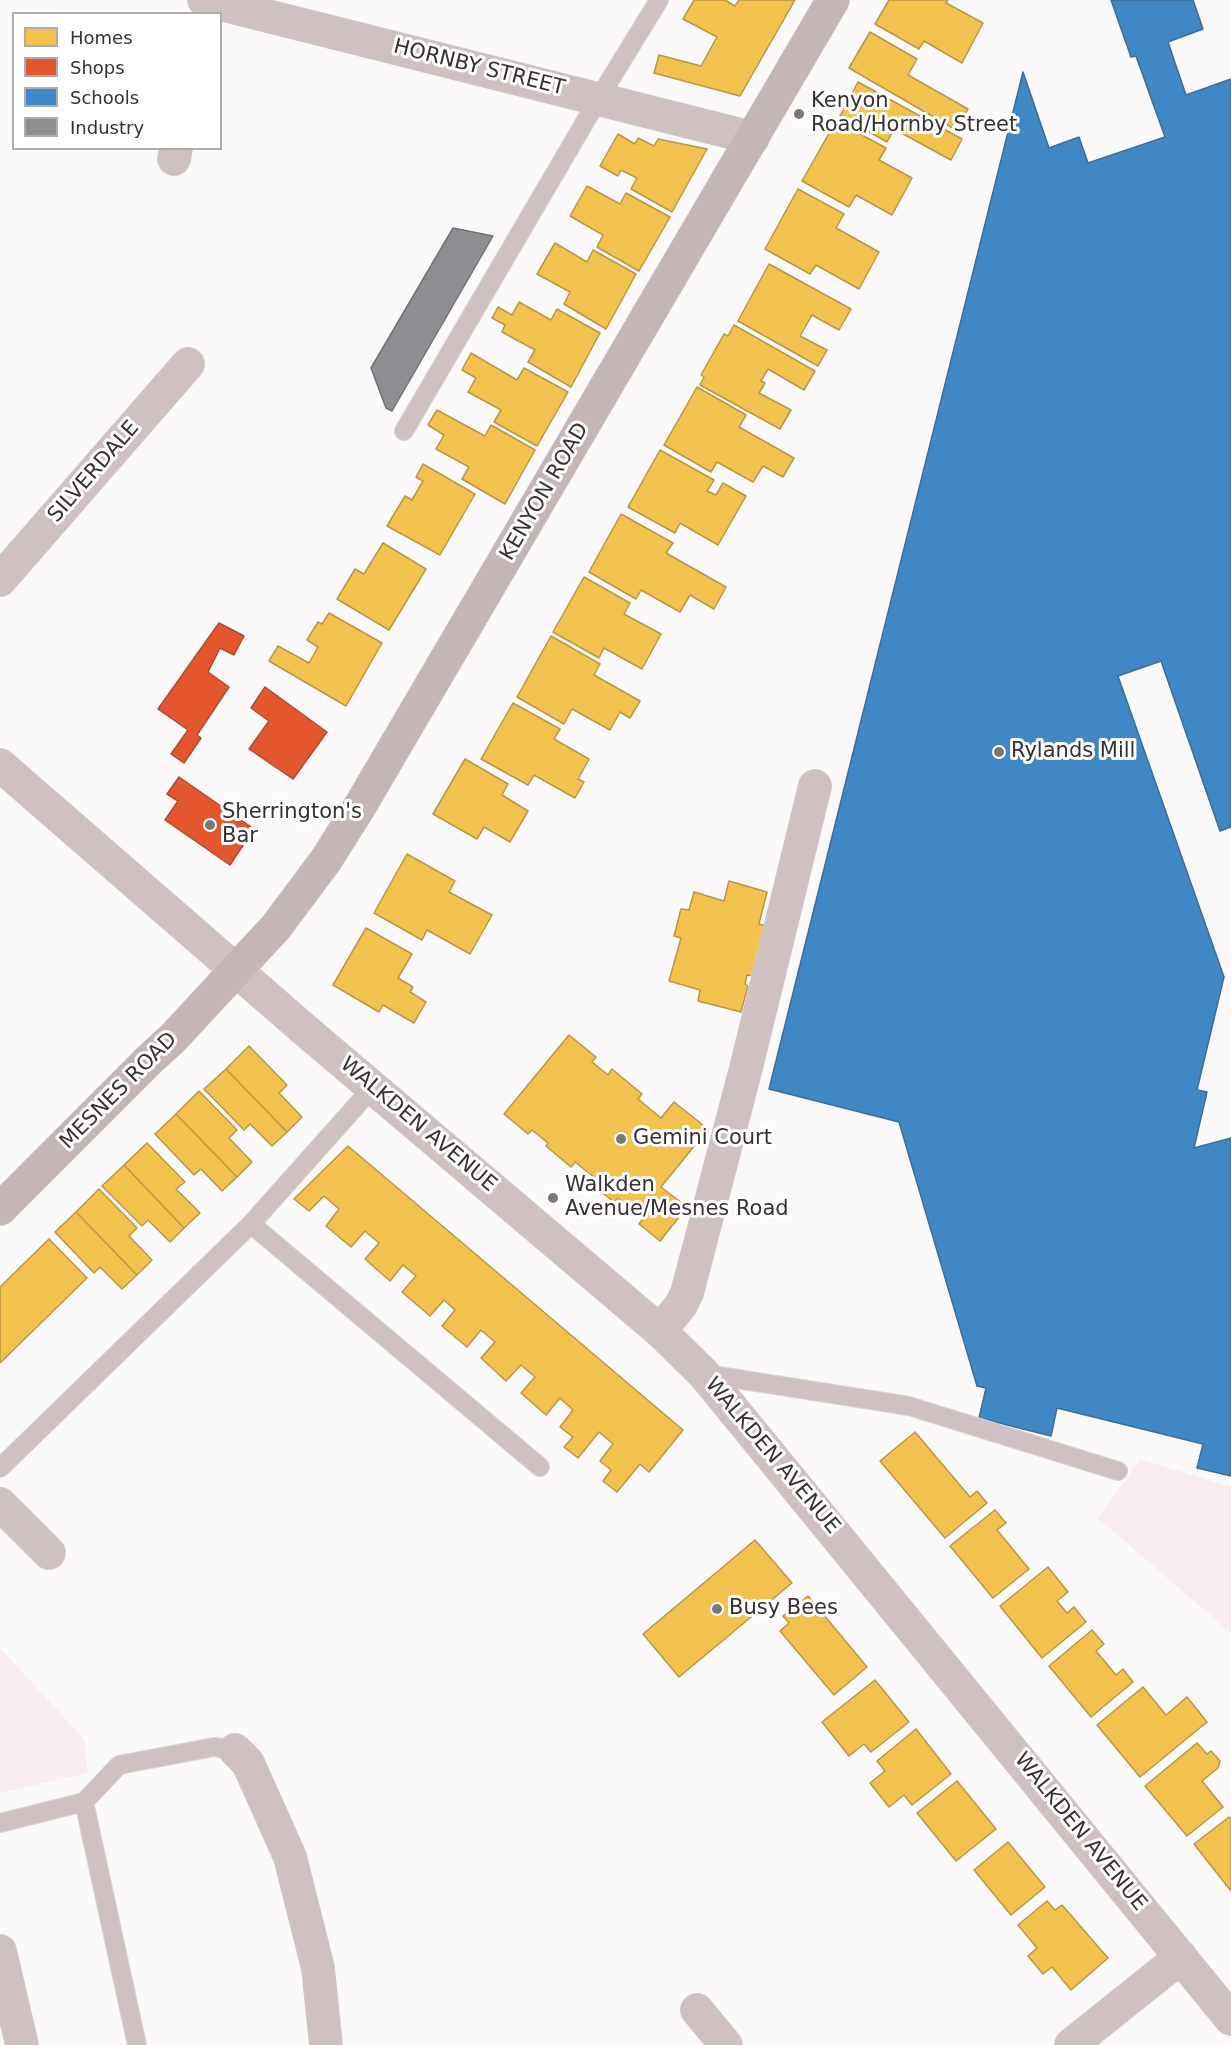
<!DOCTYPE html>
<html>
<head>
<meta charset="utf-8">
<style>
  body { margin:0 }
  #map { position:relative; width:1231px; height:2045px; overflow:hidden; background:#fbf9fa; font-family:"DejaVu Sans",sans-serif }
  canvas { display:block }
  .legend { position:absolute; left:12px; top:12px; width:210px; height:138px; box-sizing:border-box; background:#fff; border:2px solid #afacae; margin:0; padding:8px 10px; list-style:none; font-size:18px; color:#383034 }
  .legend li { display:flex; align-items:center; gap:12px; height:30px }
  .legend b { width:30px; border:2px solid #afacae }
</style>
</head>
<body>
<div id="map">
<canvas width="1231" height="2045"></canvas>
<ul class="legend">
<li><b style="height:16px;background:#f2c14e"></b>Homes</li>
<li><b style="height:16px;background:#e4572e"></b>Shops</li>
<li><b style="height:16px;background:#3f88c5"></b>Schools</li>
<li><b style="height:16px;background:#8d8d92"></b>Industry</li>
</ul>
</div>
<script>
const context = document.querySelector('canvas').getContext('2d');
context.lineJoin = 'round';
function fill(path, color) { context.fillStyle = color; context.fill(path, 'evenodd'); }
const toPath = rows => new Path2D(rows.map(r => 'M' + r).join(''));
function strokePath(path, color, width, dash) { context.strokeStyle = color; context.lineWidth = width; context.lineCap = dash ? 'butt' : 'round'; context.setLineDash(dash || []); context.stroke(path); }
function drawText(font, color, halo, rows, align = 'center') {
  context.font = font + ' "DejaVu Sans",sans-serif'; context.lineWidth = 6; context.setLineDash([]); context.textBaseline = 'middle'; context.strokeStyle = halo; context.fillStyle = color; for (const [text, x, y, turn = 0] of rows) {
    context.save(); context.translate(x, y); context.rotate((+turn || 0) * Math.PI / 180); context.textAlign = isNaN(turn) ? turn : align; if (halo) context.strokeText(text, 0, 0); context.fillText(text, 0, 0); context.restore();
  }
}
const built = toPath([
  [1140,1459,1231,1487,1231,1633,1098,1518],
  [0,1648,84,1739,88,1773,0,1793]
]);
const homes = toPath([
  [694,0,725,0,735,6,739,0,795,0,740,96,654,73,659,55,701,66,717,37,683,19,694,0],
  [889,0,948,0,946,3,983,23,962,63,924,41,919,49,875,24,889,0],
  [870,32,917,59,908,75,968,109,956,130,849,68,870,32],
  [858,82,962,139,951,160,894,129,887,142,840,116,858,82],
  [836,121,886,148,879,160,912,178,892,215,856,195,849,207,802,181,836,121],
  [618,134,635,144,638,138,654,146,658,139,707,149,672,212,631,189,637,178,621,170,618,176,600,166,618,134],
  [587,186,620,204,626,193,670,217,639,271,597,247,603,235,570,216,587,186],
  [798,189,844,214,836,228,879,252,859,289,816,265,810,274,765,249,798,189],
  [555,243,587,262,593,250,636,274,606,329,564,304,570,292,537,274,555,243],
  [769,264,851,309,839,330,812,315,800,336,827,350,818,366,738,321,769,264],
  [519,302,551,320,557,309,600,333,571,387,528,362,535,350,502,332,505,325,492,318,498,307,512,315,519,302],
  [734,325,815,371,804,390,768,369,761,381,765,383,759,393,791,410,780,429,700,385,704,377,701,375,724,334,728,336,734,325],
  [471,353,517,380,524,368,568,392,537,446,494,422,501,410,468,392,476,378,462,370,471,353],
  [697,387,746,415,739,427,794,458,783,477,763,466,753,482,717,462,711,472,664,445,697,387],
  [437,410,485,436,491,425,535,450,505,504,462,479,469,467,436,449,444,435,428,425,437,410],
  [660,450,714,480,707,491,716,495,723,483,746,496,718,545,680,523,675,533,628,507,660,450],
  [423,464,475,494,440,555,387,526,405,496,412,500,423,481,416,477,423,464],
  [621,514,673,543,666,553,726,587,714,609,690,595,680,612,641,590,636,599,589,572,621,514],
  [383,543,426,569,389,630,337,599,355,569,364,574,383,543],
  [584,577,630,603,624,614,661,634,642,669,604,648,599,658,553,632,584,577],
  [329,613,382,643,346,706,269,661,278,646,309,663,318,647,307,640,318,622,322,624,329,613],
  [551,636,600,664,594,675,640,701,630,718,620,712,610,730,572,709,564,724,517,697,551,636],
  [513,703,560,729,554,739,589,759,578,779,584,782,575,798,534,775,528,785,481,759,513,703],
  [465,759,508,784,502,795,528,811,510,842,484,827,477,839,433,814,465,759],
  [407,854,455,881,449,892,492,915,470,954,427,930,422,940,374,913,407,854],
  [729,881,767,892,759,924,766,926,753,976,747,975,745,984,748,986,741,1012,698,1001,700,990,669,981,681,938,674,936,681,909,689,910,694,892,724,901,729,881],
  [366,928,412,954,398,978,413,987,410,992,426,1002,414,1023,383,1005,379,1012,333,985,366,928],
  [569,1035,596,1057,592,1062,608,1075,612,1069,642,1094,638,1099,661,1118,674,1102,708,1129,661,1187,687,1207,660,1241,639,1224,643,1219,618,1198,614,1202,596,1188,600,1182,575,1162,571,1167,546,1146,548,1143,532,1130,528,1134,504,1114,569,1035],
  [249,1046,287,1085,279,1093,302,1117,287,1132,226,1069,249,1046],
  [226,1069,287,1132,272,1146,250,1124,244,1130,204,1089,226,1069],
  [199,1091,237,1130,229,1138,252,1162,237,1177,176,1114,199,1091],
  [176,1114,237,1177,222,1191,201,1169,194,1175,155,1134,176,1114],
  [147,1143,185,1182,176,1189,200,1213,184,1228,124,1165,147,1143],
  [348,1146,683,1430,649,1472,640,1464,617,1492,603,1481,611,1470,600,1461,613,1444,599,1432,578,1458,564,1447,573,1437,560,1427,573,1410,560,1398,546,1415,521,1393,535,1377,521,1365,506,1381,481,1358,495,1342,481,1330,467,1347,442,1326,455,1310,444,1300,430,1316,402,1292,416,1276,403,1265,390,1281,365,1259,379,1243,365,1231,351,1247,326,1226,339,1209,324,1196,309,1211,294,1199,348,1146],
  [124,1165,184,1228,170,1242,148,1220,142,1226,102,1186,124,1165],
  [99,1189,137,1228,129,1236,152,1260,137,1275,76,1212,99,1189],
  [76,1212,137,1275,122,1289,100,1267,94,1273,55,1232,76,1212],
  [49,1239,87,1278,0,1363,0,1287,49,1239],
  [915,1432,970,1497,977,1491,987,1503,945,1538,880,1461,915,1432],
  [995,1510,1006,1523,997,1530,1029,1569,993,1598,950,1546,995,1510],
  [755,1540,792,1583,679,1677,643,1634,755,1540],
  [1048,1567,1068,1592,1057,1601,1067,1613,1074,1607,1086,1622,1042,1658,1000,1606,1048,1567],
  [808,1596,867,1667,834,1695,780,1631,789,1623,783,1616,808,1596],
  [1092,1630,1104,1644,1096,1651,1116,1675,1123,1669,1133,1682,1091,1717,1049,1666,1092,1630],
  [875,1680,909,1722,871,1752,864,1744,849,1756,822,1722,875,1680],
  [1143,1687,1166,1715,1187,1697,1207,1722,1140,1777,1097,1725,1143,1687],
  [916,1729,951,1774,912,1805,904,1795,889,1807,870,1783,885,1771,877,1761,916,1729],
  [1197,1743,1207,1754,1211,1751,1220,1761,1218,1768,1202,1781,1223,1807,1187,1836,1145,1786,1197,1743],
  [957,1781,996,1829,956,1861,917,1813,957,1781],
  [1229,1817,1231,1819,1231,1891,1194,1844,1229,1817],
  [1008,1842,1045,1887,1011,1915,974,1870,1008,1842],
  [1047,1901,1055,1910,1062,1905,1108,1958,1071,1990,1052,1967,1043,1974,1028,1956,1037,1948,1018,1925,1047,1901]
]);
const shops = toPath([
  [219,623,244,636,234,655,220,648,208,672,229,687,197,735,201,738,184,763,171,754,188,730,158,709,219,623],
  [265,687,327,732,293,779,249,749,269,721,251,708,265,687],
  [179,777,254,829,230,865,165,820,178,801,167,794,179,777]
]);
const schools = toPath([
  [1111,0,1193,0,1203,29,1168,42,1186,95,1231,79,1231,827,1220,831,1161,661,1118,676,1224,977,1197,1090,1207,1092,1194,1148,1231,1138,1231,1476,1197,1468,1203,1444,1057,1408,1051,1436,979,1418,986,1388,977,1386,899,1122,769,1089,1023,72,1049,148,1079,137,1088,163,1165,137,1136,56,1131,57,1111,0]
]);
const industry = toPath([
  [453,228,493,236,392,411,386,408,371,368,453,228]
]);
const service = toPath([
  [404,431,599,98,659,0],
  [251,1224,540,1467],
  [706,1374,909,1406,1118,1471],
  [0,1468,251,1224,373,1087],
  [84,1802,137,2045],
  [0,1823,84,1802,119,1765,214,1747,235,1750]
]);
const minor = toPath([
  [204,0,753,138],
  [174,159,176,148],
  [0,580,188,364],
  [660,1331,681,1305,687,1293,746,1068,815,786],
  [0,1504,49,1553],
  [235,1750,248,1763,290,1857,318,1968,326,2045],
  [0,1951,22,2045],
  [697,2010,726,2045],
  [1071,2045,1181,1957]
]);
const tertiary = toPath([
  [0,765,306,1031,660,1331,704,1374,1231,2019]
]);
const secondary = toPath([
  [0,1209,149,1060,173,1038,276,927,326,860,360,806,833,0]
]);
const markers = [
  [799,114,6,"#7c7679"],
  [999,752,6,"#7c7679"],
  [210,825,6,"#7c7679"],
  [621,1139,6,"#7c7679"],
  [553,1198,6,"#7c7679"],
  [717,1609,6,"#7c7679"]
];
const streetNames = [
  ["HORNBY STREET",479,68,14],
  ["SILVERDALE",94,472,-49],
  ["KENYON ROAD",545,492,-60],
  ["MESNES ROAD",119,1091,-45],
  ["WALKDEN AVENUE",418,1125,40],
  ["WALKDEN AVENUE",772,1456,50],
  ["WALKDEN AVENUE",1080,1832,51]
];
const poiNames = [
  ["Kenyon",811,102],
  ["Road/Hornby Street",811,126],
  ["Rylands Mill",1011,752],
  ["Sherrington's",222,813],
  ["Bar",222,837],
  ["Gemini Court",633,1139],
  ["Walkden",565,1186],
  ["Avenue/Mesnes Road",565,1210],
  ["Busy Bees",729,1609]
];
fill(built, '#f8ecf2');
fill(homes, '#f2c14e');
strokePath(homes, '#ba9646', 1.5);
fill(shops, '#e4572e');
strokePath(shops, '#b04b30', 1.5);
fill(schools, '#3f88c5');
strokePath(schools, '#3d6e9a', 1.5);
fill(industry, '#8d8d92');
strokePath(industry, '#747176', 1.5);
strokePath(service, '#d8d5d6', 20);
strokePath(minor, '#d8d5d6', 34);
strokePath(tertiary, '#d8d5d6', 34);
strokePath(secondary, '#d8d5d6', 34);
strokePath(service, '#cfc1c1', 18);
strokePath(minor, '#cfc1c1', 33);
strokePath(tertiary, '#cfc1c1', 33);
strokePath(secondary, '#c5b6b6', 33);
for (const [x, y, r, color] of markers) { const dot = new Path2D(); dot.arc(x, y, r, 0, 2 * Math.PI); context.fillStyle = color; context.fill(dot); strokePath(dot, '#fff', 2); }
drawText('21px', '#383034', '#fff', streetNames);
drawText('21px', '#383034', '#fff', poiNames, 'left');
</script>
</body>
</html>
